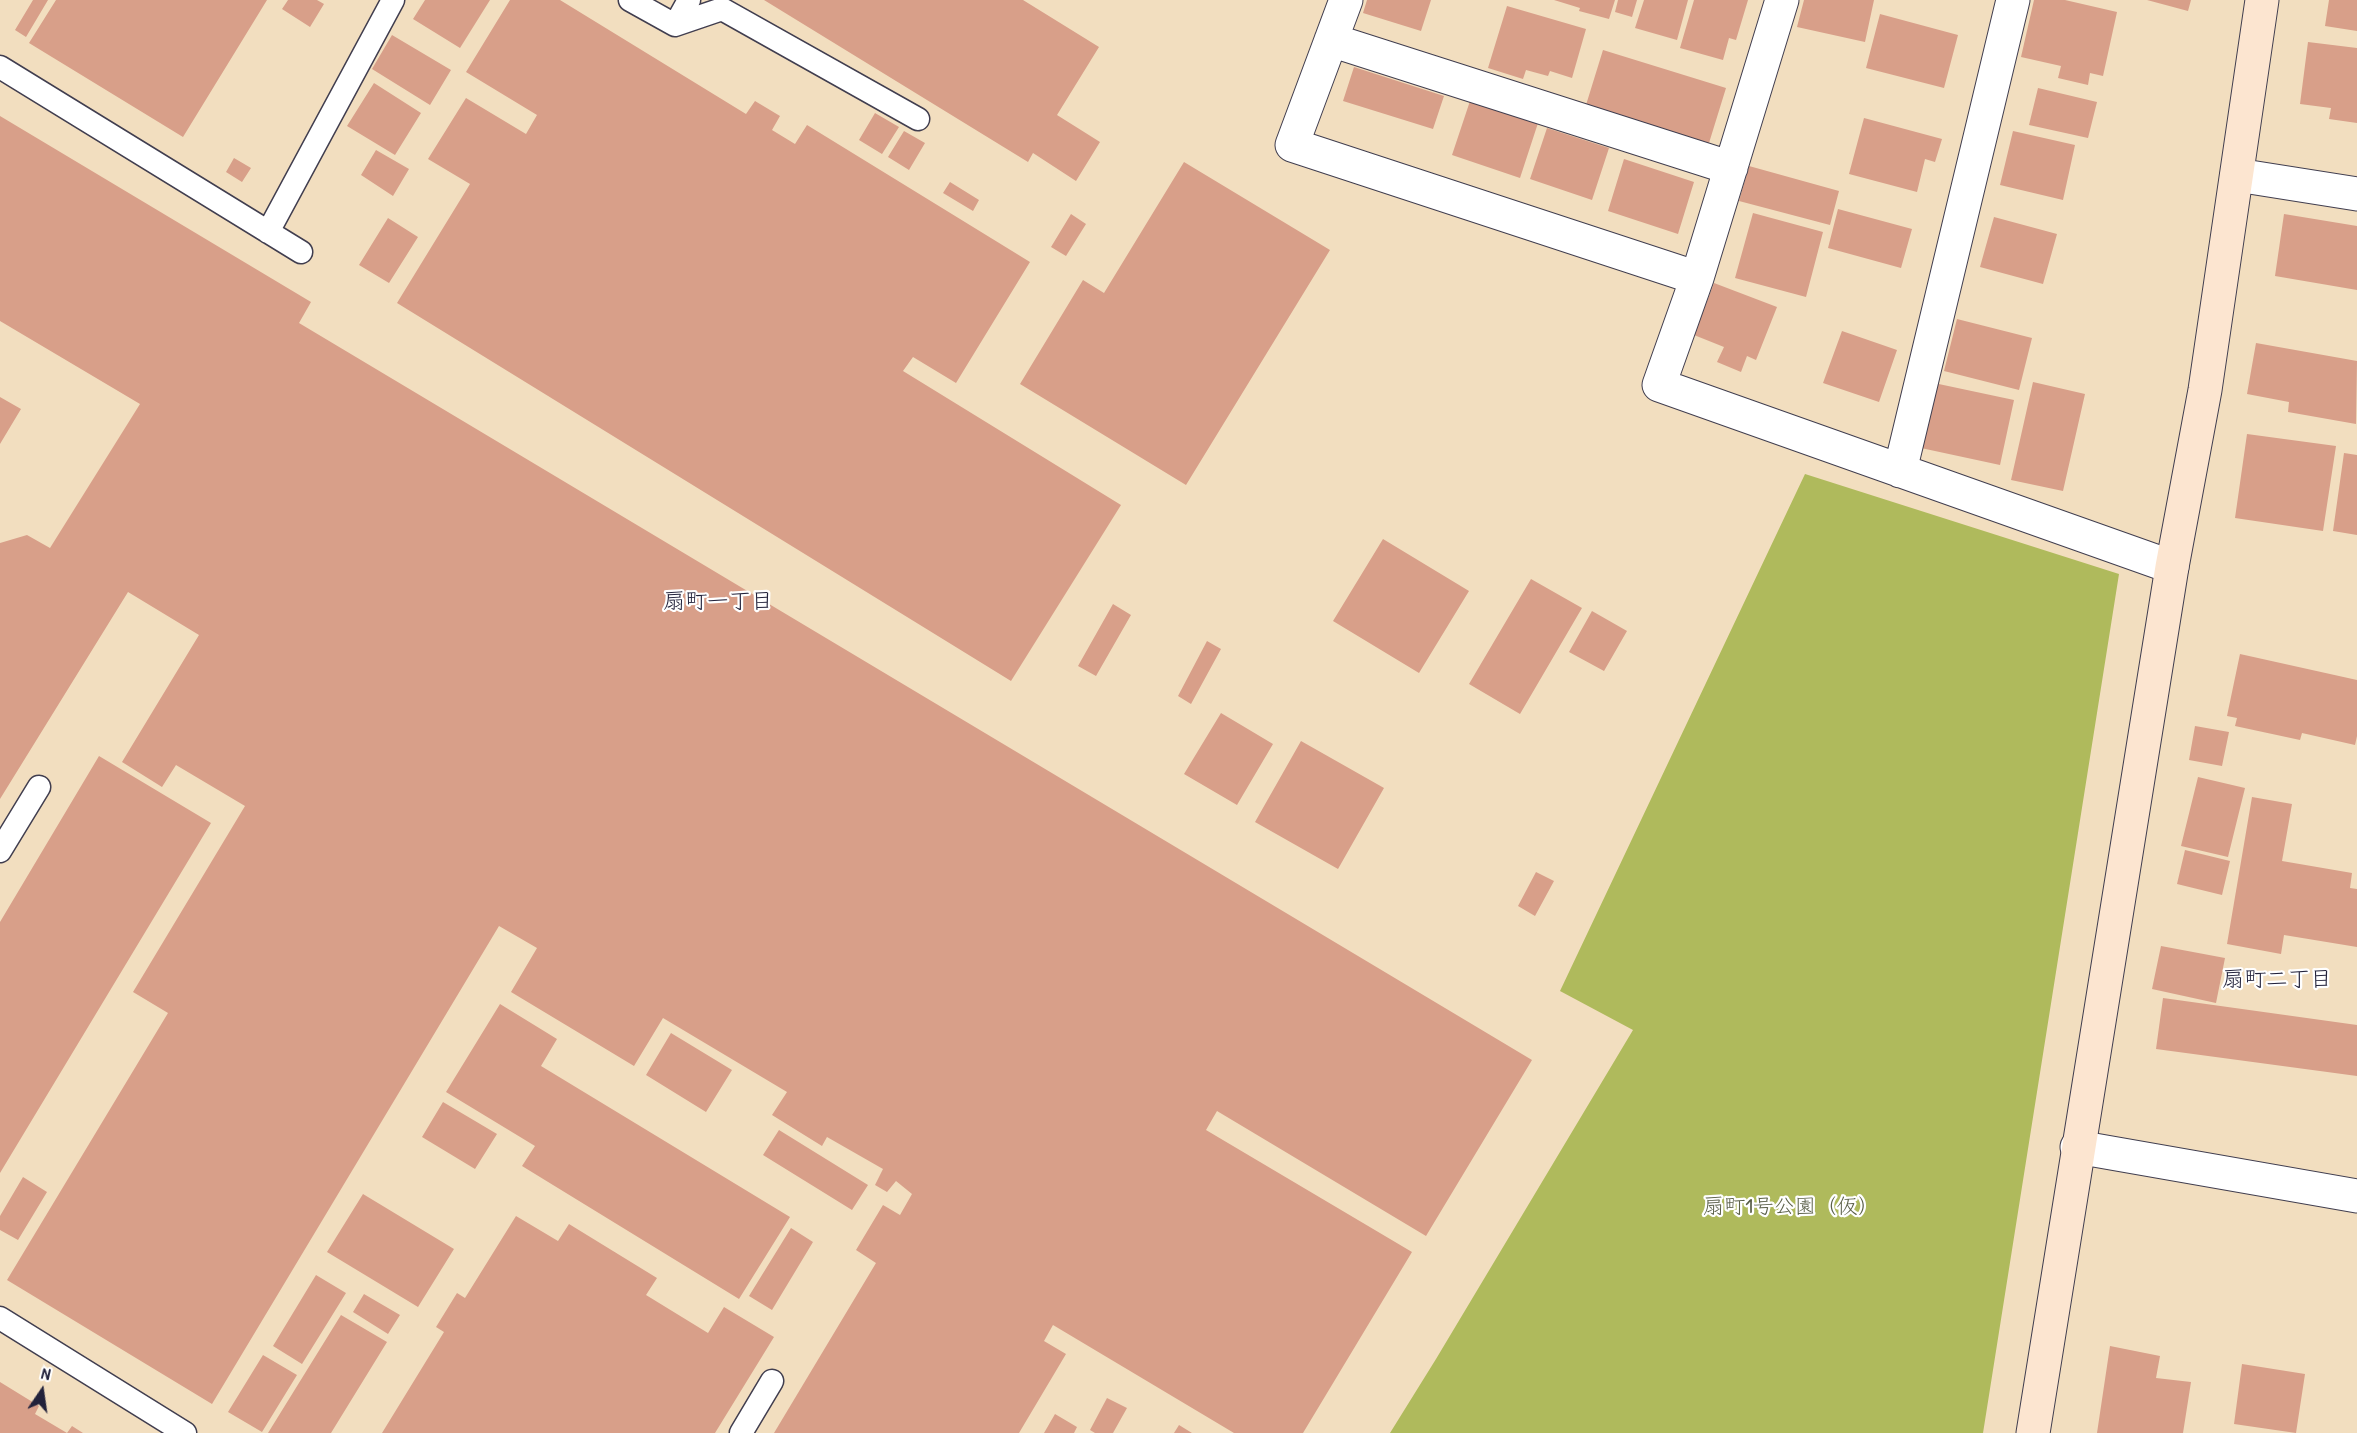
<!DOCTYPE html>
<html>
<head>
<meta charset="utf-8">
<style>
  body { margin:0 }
  #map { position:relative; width:2357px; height:1433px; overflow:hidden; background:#f2debf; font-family:"Patrick Hand",sans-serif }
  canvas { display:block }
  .north { position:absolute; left:12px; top:1361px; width:60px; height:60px; -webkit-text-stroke:4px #fff; paint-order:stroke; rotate:13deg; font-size:16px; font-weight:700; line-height:24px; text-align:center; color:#22223b }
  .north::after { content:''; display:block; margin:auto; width:21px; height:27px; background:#22223b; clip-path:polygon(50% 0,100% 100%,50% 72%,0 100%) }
</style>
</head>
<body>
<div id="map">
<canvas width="2357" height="1433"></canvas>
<div class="north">N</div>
</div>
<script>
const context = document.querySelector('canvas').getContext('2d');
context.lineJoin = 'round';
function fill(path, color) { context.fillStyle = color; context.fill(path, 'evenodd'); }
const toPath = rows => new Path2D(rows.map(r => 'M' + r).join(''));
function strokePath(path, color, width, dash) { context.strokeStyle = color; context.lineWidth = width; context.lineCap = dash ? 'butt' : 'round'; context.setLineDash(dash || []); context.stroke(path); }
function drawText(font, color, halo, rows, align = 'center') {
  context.font = font + ' "Patrick Hand","Klee One",sans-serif'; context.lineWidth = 4.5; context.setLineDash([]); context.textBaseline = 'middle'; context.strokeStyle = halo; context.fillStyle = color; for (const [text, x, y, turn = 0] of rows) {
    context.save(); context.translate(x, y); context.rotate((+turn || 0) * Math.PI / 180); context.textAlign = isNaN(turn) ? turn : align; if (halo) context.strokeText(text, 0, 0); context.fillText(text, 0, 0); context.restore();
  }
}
const green = toPath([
  [1805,474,2119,574,1983,1433,1390,1433,1436,1359,1633,1030,1560,991]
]);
const building = toPath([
  [33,0,48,0,26,37,15,30],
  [56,0,267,0,183,137,29,43],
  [288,0,317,0,324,4,310,27,282,9],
  [425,0,490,0,460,48,413,19],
  [510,0,560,0,746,114,755,101,780,116,772,130,795,144,807,125,1030,262,956,383,913,357,903,371,1121,505,1011,681,397,303,470,184,428,159,466,98,526,134,537,115,466,72],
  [764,0,1023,0,1099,47,1057,115,1100,142,1076,181,1033,153,1028,162],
  [1367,0,1431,0,1421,31,1363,13],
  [1554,0,1615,0,1609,19,1579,11,1580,8],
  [1618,0,1637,0,1632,17,1615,12],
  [1644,0,1688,0,1677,40,1635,28],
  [1694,0,1748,0,1736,40,1729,38,1723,60,1680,48],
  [1804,0,1874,0,1865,42,1797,27],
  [2034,0,2065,0,2117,12,2103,76,2090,73,2088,85,2058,78,2061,66,2021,57],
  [2147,0,2191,0,2188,11],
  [2329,0,2357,0,2357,31,2325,26],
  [1507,6,1586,29,1572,78,1550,71,1548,76,1526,70,1523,79,1488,68],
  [1880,14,1958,35,1944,88,1866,68],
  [392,35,451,70,430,105,372,69],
  [2308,42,2357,48,2357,123,2329,119,2331,108,2300,104],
  [1603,50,1726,88,1709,143,1586,105],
  [1354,67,1444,96,1433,129,1343,101],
  [374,83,421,113,395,155,347,126],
  [2038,88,2097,102,2088,138,2029,125],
  [1470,101,1538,123,1520,178,1452,155],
  [875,113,899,127,882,154,859,140],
  [0,116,311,302,299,323,1532,1060,1426,1236,1217,1111,1206,1130,1412,1252,1303,1433,1234,1433,1053,1325,1044,1341,1066,1354,1019,1433,774,1433,876,1263,856,1250,883,1205,900,1215,912,1194,896,1181,887,1192,875,1185,883,1169,827,1137,822,1146,772,1115,787,1092,663,1018,634,1066,511,992,537,948,499,926,212,1404,7,1280,168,1013,133,992,245,806,176,765,162,787,122,762,199,635,128,592,0,799,0,543,27,535,50,548,140,404,0,321],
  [1864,118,1942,139,1935,162,1925,159,1917,192,1849,174],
  [1547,128,1609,148,1592,200,1530,179],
  [904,131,925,143,909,170,888,157],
  [2013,131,2075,145,2063,200,2000,185],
  [376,150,409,169,393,196,361,175],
  [234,158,251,168,242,182,226,172],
  [1624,159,1694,182,1678,234,1608,211],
  [1184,162,1330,250,1186,485,1020,384,1083,280,1104,293],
  [1749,166,1839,191,1830,225,1739,201],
  [950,182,979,200,973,211,943,193],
  [1838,209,1912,229,1901,268,1828,248],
  [1753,213,1823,232,1806,297,1735,278],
  [1071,214,1086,224,1066,256,1051,247],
  [2284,214,2357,226,2357,290,2275,276],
  [1994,217,2057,234,2043,284,1980,267],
  [388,218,418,237,389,283,359,265],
  [1714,283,1777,307,1756,360,1747,356,1741,372,1717,362,1724,347,1694,335],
  [1957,319,2032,338,2019,390,1944,371],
  [1842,331,1897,350,1879,402,1823,383],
  [2256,343,2357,361,2356,424,2288,412,2289,402,2247,394],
  [2033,382,2085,394,2063,491,2011,480],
  [1934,383,2014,400,2000,465,1921,448],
  [0,397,21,409,0,444],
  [2247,434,2336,446,2323,531,2235,518],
  [2344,453,2357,455,2357,535,2333,531],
  [1383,539,1469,591,1419,673,1333,621],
  [1531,579,1582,608,1520,714,1469,684],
  [1113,604,1131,615,1096,676,1078,666],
  [1592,611,1627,631,1604,671,1569,652],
  [1207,641,1221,649,1191,704,1178,696],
  [2240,654,2357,680,2357,736,2355,745,2302,733,2300,740,2235,726,2237,718,2227,716],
  [1221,713,1273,744,1237,805,1184,774],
  [2195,726,2229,732,2222,766,2189,760],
  [1301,741,1384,788,1338,869,1255,822],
  [99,756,211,823,0,1173,0,922],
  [2198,777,2245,788,2228,857,2181,846],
  [2252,797,2292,804,2282,861,2352,873,2350,888,2357,889,2357,947,2284,935,2281,954,2227,944],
  [2185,850,2230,861,2222,895,2177,884],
  [1536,872,1554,881,1535,916,1518,906],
  [2161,946,2225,958,2216,1003,2152,989],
  [2163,998,2357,1025,2357,1076,2156,1049],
  [500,1004,557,1039,541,1066,790,1217,739,1299,522,1166,535,1146,446,1092],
  [671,1033,732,1070,706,1112,646,1075],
  [443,1102,497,1134,475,1169,422,1137],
  [779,1130,868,1185,852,1210,763,1155],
  [23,1177,47,1192,18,1240,0,1230,0,1216],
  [363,1194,454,1249,418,1307,327,1252],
  [516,1216,558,1241,569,1224,657,1278,646,1295,708,1333,724,1307,774,1337,715,1433,382,1433,444,1332,436,1327,457,1293,465,1298],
  [791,1228,813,1242,772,1310,749,1296],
  [316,1275,346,1293,302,1364,273,1346],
  [364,1294,400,1315,388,1334,353,1312],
  [341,1315,387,1342,331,1433,268,1433],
  [2110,1346,2160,1356,2156,1378,2191,1382,2183,1433,2097,1433],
  [263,1355,297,1375,262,1432,228,1412],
  [2242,1364,2305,1374,2296,1433,2234,1424],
  [0,1382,39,1406,35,1414,67,1433,0,1433],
  [1107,1398,1127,1408,1113,1433,1095,1433,1090,1430],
  [1055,1414,1077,1427,1074,1433,1044,1433],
  [1179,1425,1192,1433,1174,1433],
  [72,1426,83,1433,67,1433]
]);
const lane = toPath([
  [630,0,675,25,722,9,918,119],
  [675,25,689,0],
  [0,67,301,252],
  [268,232,393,0],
  [0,851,39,787],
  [0,1318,185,1433],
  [741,1433,772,1381]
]);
const street = toPath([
  [1346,0,1292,145,1697,278],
  [1782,0,1697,278,1659,385,2172,567],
  [1331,40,1731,168],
  [2237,175,2357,194],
  [1900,471,2013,0],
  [2077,1147,2357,1196]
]);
const secondary = toPath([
  [2033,1433,2172,567,2205,390,2262,0]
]);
const parkNames = [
  ["扇町1号公園（仮）",1791,1207]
];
const neighbourhoodNames = [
  ["扇町一丁目",718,602],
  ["扇町二丁目",2277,980]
];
fill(green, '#afba5c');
fill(building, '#d89f89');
strokePath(lane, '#413e4f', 25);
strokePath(street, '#413e4f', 35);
strokePath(secondary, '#413e4f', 35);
strokePath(lane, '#fff', 22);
strokePath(street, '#fff', 33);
strokePath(secondary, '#fce5d0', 33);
drawText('21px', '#5a5f48', '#fff', parkNames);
drawText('22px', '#22223b', '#fff', neighbourhoodNames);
</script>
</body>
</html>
